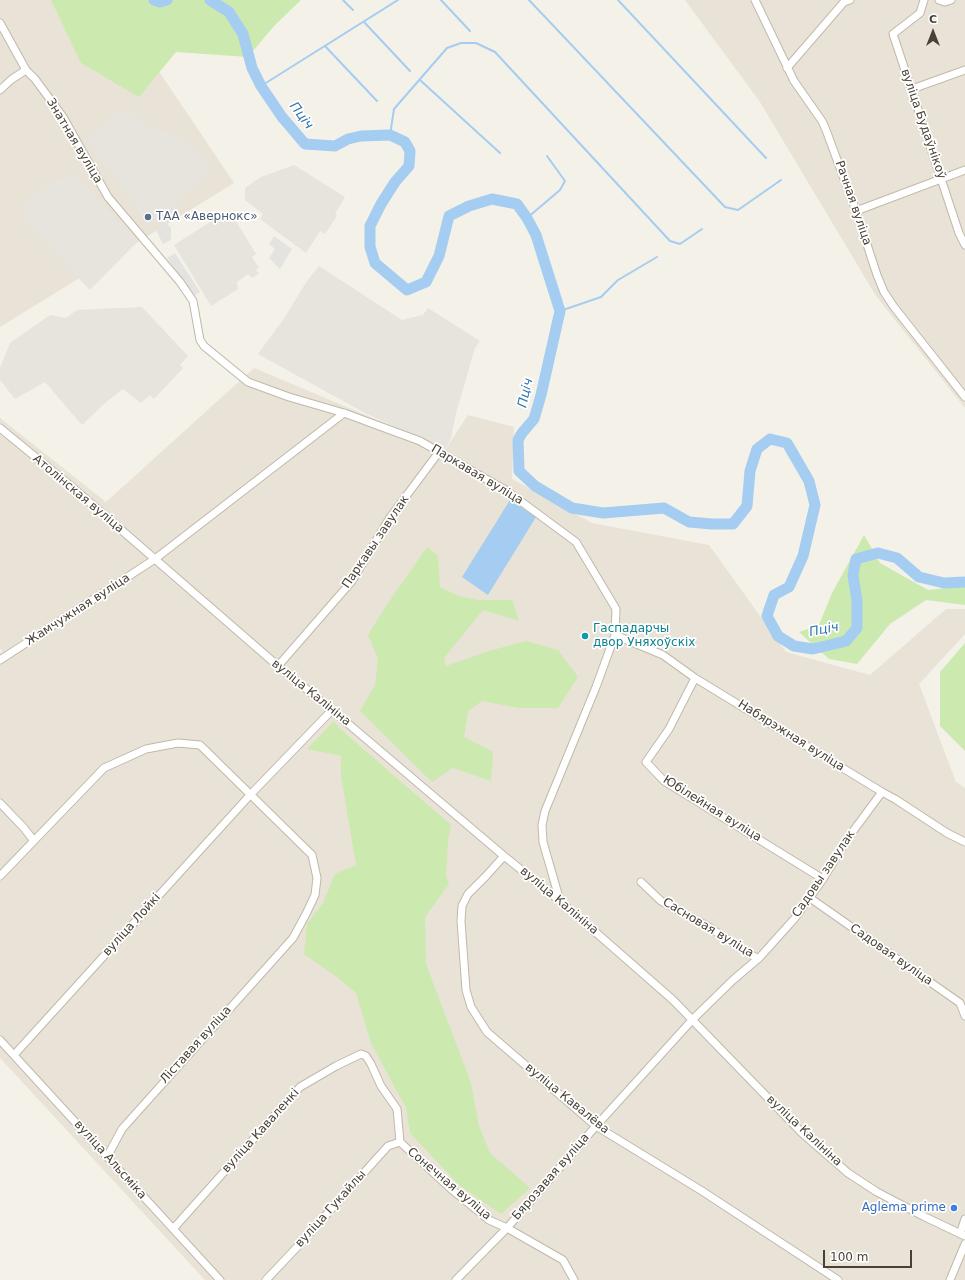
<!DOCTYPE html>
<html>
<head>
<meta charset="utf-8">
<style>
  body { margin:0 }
  #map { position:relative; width:965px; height:1280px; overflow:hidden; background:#f4f1e8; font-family:"DejaVu Sans",sans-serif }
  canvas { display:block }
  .north { position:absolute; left:913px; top:12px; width:40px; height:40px; -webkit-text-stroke:3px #fff; paint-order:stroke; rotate:0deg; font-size:11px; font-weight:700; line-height:16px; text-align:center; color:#484236 }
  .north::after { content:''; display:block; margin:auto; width:14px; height:18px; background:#484236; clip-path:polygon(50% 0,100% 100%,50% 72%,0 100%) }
  .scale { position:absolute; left:823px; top:1250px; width:89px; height:18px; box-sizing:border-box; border:2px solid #484236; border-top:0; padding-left:5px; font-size:12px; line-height:14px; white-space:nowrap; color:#484236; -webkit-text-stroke:3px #fff; paint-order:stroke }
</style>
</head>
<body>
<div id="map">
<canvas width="965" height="1280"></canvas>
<div class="north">С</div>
<div class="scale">100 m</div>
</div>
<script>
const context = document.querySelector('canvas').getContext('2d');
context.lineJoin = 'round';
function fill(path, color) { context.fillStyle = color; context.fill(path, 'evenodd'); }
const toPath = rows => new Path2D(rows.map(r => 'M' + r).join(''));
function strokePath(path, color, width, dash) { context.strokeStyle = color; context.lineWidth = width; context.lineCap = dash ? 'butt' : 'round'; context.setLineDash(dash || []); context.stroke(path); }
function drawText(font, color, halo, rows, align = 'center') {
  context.font = font + ' "DejaVu Sans",sans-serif'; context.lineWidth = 3.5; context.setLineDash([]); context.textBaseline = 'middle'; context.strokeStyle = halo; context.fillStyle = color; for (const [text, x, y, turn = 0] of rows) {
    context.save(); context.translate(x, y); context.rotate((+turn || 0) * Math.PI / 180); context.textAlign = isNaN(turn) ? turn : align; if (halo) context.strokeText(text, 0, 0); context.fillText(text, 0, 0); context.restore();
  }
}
const residential = toPath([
  [0,0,111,0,234,183,0,327],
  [685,0,965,0,965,408,876,296,760,102],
  [254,368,411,434,445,450,468,415,514,427,512,479,592,523,709,545,786,652,870,675,946,609,965,609,965,634,919,684,956,782,965,788,965,1280,205,1280,0,1058,0,653,2,651,0,649,0,418,106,502]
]);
const industrial = toPath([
  [117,113,135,113,149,125,183,139,214,169,177,200,180,204,151,229,86,139],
  [294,165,345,197,335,214,337,216,325,234,320,231,306,253,260,219,263,214,245,200,245,188,261,177],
  [73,172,138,241,90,290,27,225,24,216,24,207,28,201,44,187],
  [229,210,256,254,252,257,259,268,256,270,259,274,252,278,248,274,237,282,238,289,211,306,174,245],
  [319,266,402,320,423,315,428,308,480,341,475,348,456,413,451,438,445,450,363,412,258,354,285,317,307,281],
  [142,307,188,356,180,365,183,368,154,399,150,395,141,403,123,389,105,403,82,425,45,382,15,399,0,380,0,368,10,343,50,315,66,318,77,310]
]);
const green = toPath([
  [51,0,301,0,274,26,248,57,176,52,139,97,81,63],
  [864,535,880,563,928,590,965,586,965,605,926,600,890,624,857,664,829,659,799,632,819,625,832,593],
  [427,547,438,556,440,587,458,596,478,600,512,600,519,621,483,610,444,658,446,666,489,651,526,641,558,650,578,677,558,708,519,708,482,701,468,711,464,737,493,752,491,781,453,768,432,782,360,711,375,685,378,658,368,635,384,609],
  [965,643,965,751,940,726,940,672],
  [334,721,339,728,451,825,448,840,446,876,449,884,425,917,426,964,471,1083,479,1126,490,1153,530,1188,501,1214,459,1185,410,1133,406,1108,371,1043,356,993,341,980,304,954,307,924,323,903,335,874,356,865,341,776,341,756,307,749]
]);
const parking = toPath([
  [165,222,171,228,171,240,163,244,156,230],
  [274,236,292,249,280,269,269,258,275,249,269,244],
  [175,253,200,292,194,296,167,258]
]);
const water = toPath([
  [510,500,536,517,488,595,462,577]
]);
const stream = toPath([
  [343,0,353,10],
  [441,0,470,31],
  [529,0,725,207,738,210,781,180],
  [618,0,766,158],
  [364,22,410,71],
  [325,46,377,101],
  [420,80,500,153],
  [261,86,398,0],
  [390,135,394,109,447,48,461,43,476,43,495,52,670,241,680,244,702,229],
  [527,218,560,190,565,181,547,156],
  [560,311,601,297,618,280,657,257]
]);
const river = toPath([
  [154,0,160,2,167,0],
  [210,0,229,12,243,34,252,68,261,86,282,117,305,144,335,146,348,139,361,136,390,135,405,142,410,151,409,166,395,182,381,204,370,226,370,247,375,263,407,290,426,282,439,256,449,216,469,206,492,199,517,204,527,218,536,235,560,311,541,395,534,419,522,433,518,440,519,471,535,486,572,508,603,513,664,508,689,522,712,524,733,524,747,506,750,471,757,449,770,439,787,443,809,481,815,505,803,556,789,587,774,595,767,616,778,636,794,646,813,649,846,641,857,628,857,601,853,575,856,559,878,553,897,558,919,577,944,583,965,582]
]);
const minor = toPath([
  [755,0,794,81,822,121,826,130,856,211,877,275,884,292,894,307,965,397],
  [924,0,920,13,893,34,959,233,965,245],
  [939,0,945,2,951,0],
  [0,23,26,70,35,79,63,117,108,197,180,282,193,301,200,340,204,346,248,382,289,397,344,413,420,441,507,491,576,542,616,609,615,635,596,687,545,811,542,825,543,842,560,901],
  [787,68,844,2,850,0],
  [912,89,965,70],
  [0,90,12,79,26,70],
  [856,211,965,170],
  [0,428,72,487,278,666,332,710,504,856,560,901,673,1000,802,1133,848,1173,877,1192,923,1216,965,1236],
  [615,635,663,655,695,678,882,792,895,799,947,833,965,842],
  [0,660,155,559,344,413],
  [278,666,352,581,389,519,439,452],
  [695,678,669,729,646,762,664,781,823,879],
  [0,803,24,828,34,841],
  [504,856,486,876,468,894,462,906,461,921,466,990,471,1007,487,1032,596,1126,702,1191,838,1280],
  [0,876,104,768,146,749,178,743,200,745,312,855,317,878,315,895,306,914,293,938,122,1129,107,1157],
  [641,882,661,901,707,926,758,959],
  [810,898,960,1003,965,1016],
  [0,1040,220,1280],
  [14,1055,251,794,332,710],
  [400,1142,450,1188,489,1220,507,1228,563,1260,574,1280],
  [173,1229,300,1087,336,1066,361,1054,366,1056,371,1064,381,1086,397,1109,400,1142],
  [960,1234,965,1219],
  [266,1280,299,1245,388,1146,400,1142],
  [456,1280,507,1228,596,1126,693,1019,733,980,760,957,795,918,823,879,848,838,882,792],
  [950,1280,965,1244]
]);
const markers = [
  [148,217,4,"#5c6f8a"],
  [585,636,4,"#0f9aa8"],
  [954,1208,4,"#3f7fe0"]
];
const streetNames = [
  ["вуліца Будаўнікоў",923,124,71],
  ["Знатная вуліца",74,141,59],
  ["Рачная вуліца",853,203,71],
  ["Паркавая вуліца",477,475,31],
  ["Атолінская вуліца",78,494,40],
  ["Паркавы завулак",376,542,-56],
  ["Жамчужная вуліца",78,610,-33],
  ["вуліца Калініна",311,693,39],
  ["Набярэжная вуліца",791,736,32],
  ["Юбілейная вуліца",712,809,32],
  ["Садовы завулак",824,874,-56],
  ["вуліца Калініна",559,901,40],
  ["вуліца Лойкі",132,925,-48],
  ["Сасновая вуліца",708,928,31],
  ["Садовая вуліца",891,955,35],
  ["Ліставая вуліца",196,1045,-48],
  ["вуліца Кавалёва",567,1099,39],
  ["вуліца Каваленкі",261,1131,-48],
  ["вуліца Калініна",804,1131,43],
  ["вуліца Альсміка",110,1160,48],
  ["Бярозавая вуліца",551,1177,-49],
  ["Сонечная вуліца",449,1184,40],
  ["вуліца Гукайлы",331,1209,-48]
];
const serviceNames = [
  ["ТАА «Авернокс»",156,217]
];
const cultureNames = [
  ["Гаспадарчы",593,629],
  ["двор Уняхоўскіх",593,643]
];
const shopNames = [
  ["Aglema prime",946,1208]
];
const waterNames = [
  ["Пціч",301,116,53],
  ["Пціч",526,393,-77],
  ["Пціч",824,630,-11]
];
fill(residential, '#e8e3d6');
fill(industrial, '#e7e3dd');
fill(green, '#cce9b0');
fill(parking, '#e5e3e0');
fill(water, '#a4cdf1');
strokePath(stream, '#a4cdf1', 2);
strokePath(river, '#a4cdf1', 11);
strokePath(minor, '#c0b9aa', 9);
strokePath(minor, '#fff', 7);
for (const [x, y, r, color] of markers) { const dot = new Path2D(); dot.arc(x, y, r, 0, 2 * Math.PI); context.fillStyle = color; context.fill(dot); strokePath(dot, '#fff', 1.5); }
drawText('12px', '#484236', '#fff', streetNames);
drawText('12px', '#4e5e75', '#fff', serviceNames, 'left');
drawText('12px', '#0d838f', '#fff', cultureNames, 'left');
drawText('12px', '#366cbe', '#fff', shopNames, 'right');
drawText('italic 13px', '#2e75b5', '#fff', waterNames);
</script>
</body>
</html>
